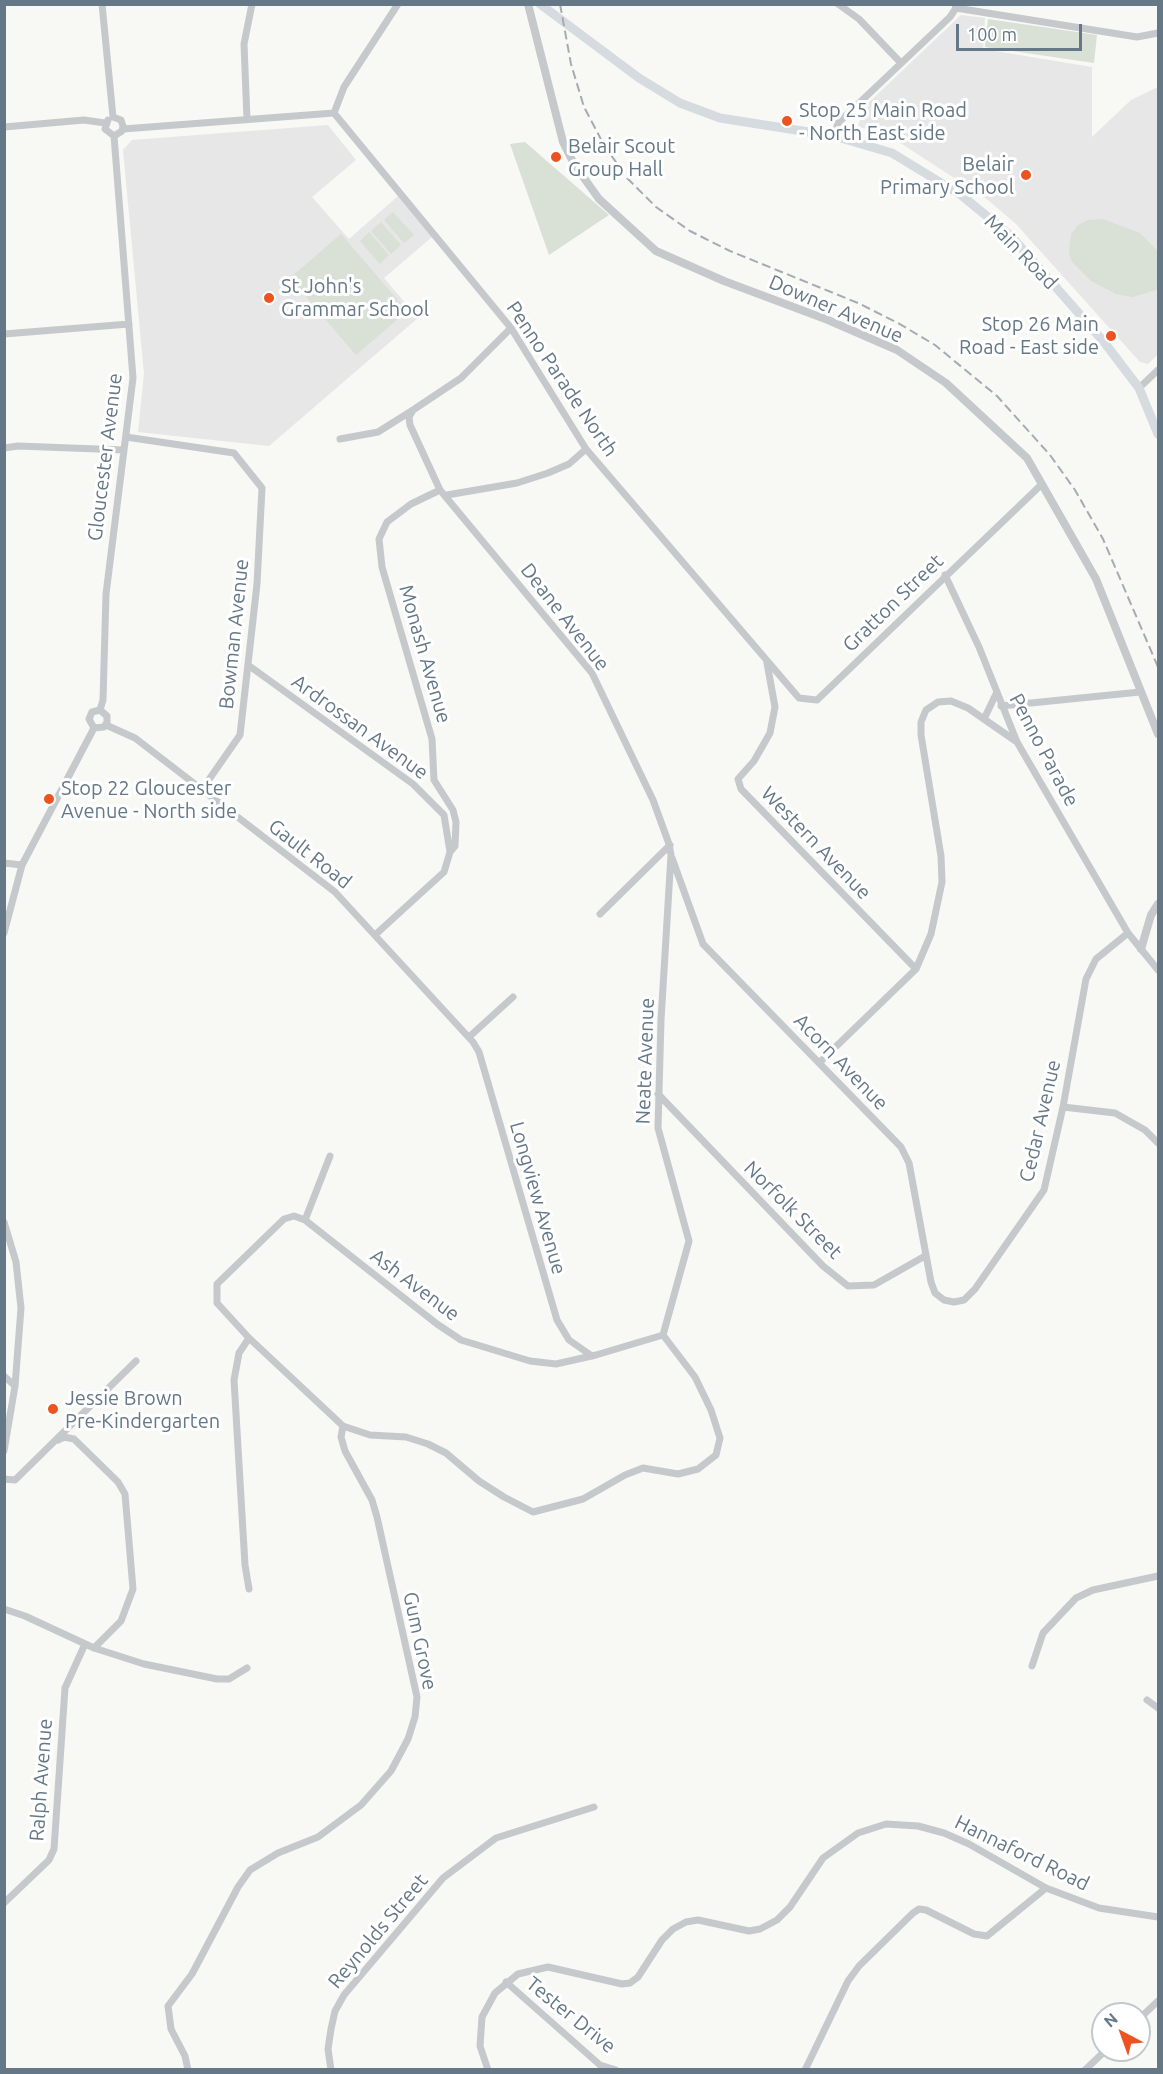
<!DOCTYPE html>
<html>
<head>
<meta charset="utf-8">
<style>
  body { margin:0 }
  #map { position:relative; width:1163px; height:2074px; overflow:hidden; background:#f8f8f5; font-family:Ubuntu,sans-serif }
  canvas { display:block }
  .frame { position:absolute; inset:0; border:6px solid #657887; pointer-events:none }
  .north { position:absolute; left:1091px; top:2002px; width:60px; height:60px; box-sizing:border-box; background:#fff; border:2px solid #c1c9cf; border-radius:50%; rotate:319deg; font-size:16px; font-weight:700; line-height:24px; text-align:center; color:#657887 }
  .north::after { content:''; display:block; margin:auto; width:21px; height:27px; background:#ec5320; clip-path:polygon(50% 0,100% 100%,50% 72%,0 100%) }
  .scale { position:absolute; left:956px; top:24px; width:126px; height:27px; box-sizing:border-box; border:3px solid #657887; border-top:0; padding-left:8px; font-size:18px; line-height:21px; white-space:nowrap; color:#657887; -webkit-text-stroke:4px #fff; paint-order:stroke }
</style>
</head>
<body>
<div id="map">
<canvas width="1163" height="2074"></canvas>
<div class="frame"></div>
<div class="north">N</div>
<div class="scale">100 m</div>
</div>
<script>
const context = document.querySelector('canvas').getContext('2d');
context.lineJoin = 'round';
function fill(path, color) { context.fillStyle = color; context.fill(path, 'evenodd'); }
const toPath = rows => new Path2D(rows.map(r => 'M' + r).join(''));
function strokePath(path, color, width, dash) { context.strokeStyle = color; context.lineWidth = width; context.lineCap = dash ? 'butt' : 'round'; context.setLineDash(dash || []); context.stroke(path); }
function drawText(font, color, halo, rows, align = 'center') {
  context.font = font + ' Ubuntu,sans-serif'; context.lineWidth = 6; context.setLineDash([]); context.textBaseline = 'middle'; context.strokeStyle = halo; context.fillStyle = color; for (const [text, x, y, turn = 0] of rows) {
    context.save(); context.translate(x, y); context.rotate((+turn || 0) * Math.PI / 180); context.textAlign = isNaN(turn) ? turn : align; if (halo) context.strokeText(text, 0, 0); context.fillText(text, 0, 0); context.restore();
  }
}
const built = toPath([
  [961,15,985,18,983,49,1092,67,1092,137,1131,100,1158,87,1158,354,1148,364,1140,362,1016,224,988,200,885,133,858,127,863,108],
  [328,125,356,160,312,197,349,239,398,196,432,237,384,278,418,318,269,446,138,432,144,374,123,150,132,140]
]);
const green = toPath([
  [988,19,1097,35,1094,63,985,47],
  [525,142,609,215,549,255,510,144],
  [393,212,414,235,404,243,384,220],
  [1103,219,1140,233,1157,250,1158,288,1156,290,1132,297,1116,294,1091,281,1072,262,1069,253,1071,234,1078,225,1088,220],
  [381,222,401,245,391,254,371,231],
  [369,232,389,255,380,264,360,241],
  [341,234,407,311,356,355,290,278]
]);
const minor = toPath([
  [102,4,113,117],
  [838,4,859,19,900,62],
  [956,8,1137,37,1158,33],
  [334,113,511,328,586,449,799,698,817,700,1042,484],
  [113,117,121,120,123,126,122,131,114,136],
  [247,119,244,44,252,4],
  [108,120,105,129,114,136],
  [4,127,84,120,105,123],
  [123,129,334,113,344,87,398,4],
  [834,136,838,123,950,17,956,8,955,4],
  [511,328,461,378,413,410,409,417,410,425,440,490,592,673,653,800,669,844,671,855,661,1020,658,1128,689,1241,663,1335,695,1377,711,1410,720,1438,716,1455,698,1469,678,1474,643,1468,625,1475,583,1499,533,1512,504,1497,479,1481,446,1453,428,1444,406,1437,370,1435,343,1426,249,1338,217,1303,217,1284,284,1219,294,1216,305,1220,437,1324,461,1340,530,1361,556,1364,596,1355,663,1335],
  [4,334,129,324],
  [1139,388,1158,370],
  [126,437,234,453,262,488,257,584,240,735,201,791],
  [340,439,378,432,413,410],
  [4,448,18,446,124,450],
  [440,490,411,504,387,522,379,539,382,567,432,739,434,780,453,810,456,822,455,846,450,852],
  [447,495,517,483,548,473,569,464,586,449],
  [945,575,979,647,1017,742,1128,933,1158,970],
  [767,663,775,707,770,733,754,761,738,779,741,789,916,969],
  [248,665,413,784,444,815,450,852,444,872,375,935],
  [1001,706,1140,692],
  [100,710,103,700,106,594,133,378,114,136],
  [984,719,996,694],
  [106,725,135,738,335,892,473,1042,479,1052,557,1320,569,1340,592,1356],
  [94,728,104,727,107,722,107,716,100,710],
  [94,728,89,719,92,712,100,710],
  [672,858,703,944,901,1147,909,1163,931,1282,935,1293,944,1300,954,1302,964,1300,975,1289,1044,1190,1063,1107,1086,979,1096,959,1128,933],
  [4,863,22,865],
  [600,914,670,845],
  [4,933,22,865,94,728],
  [469,1037,513,997],
  [819,1063,916,969,931,934,942,882,941,856,921,735,921,722,926,710,938,702,951,701,968,708,1017,742],
  [658,1094,823,1266,848,1286,874,1285,925,1256],
  [1063,1107,1115,1113,1145,1130,1158,1143],
  [305,1220,330,1156],
  [4,1222,16,1262,21,1308,15,1386,4,1451],
  [4,1376,15,1386],
  [58,1440,64,1437,74,1439,118,1482,125,1494,133,1589,121,1621,94,1648],
  [4,1479,15,1480,136,1361],
  [249,1589,245,1565,234,1380,239,1353,249,1338],
  [4,1609,25,1616,94,1648,144,1664,217,1679,229,1679,247,1668],
  [1032,1666,1043,1633,1076,1598,1093,1590,1158,1576],
  [1147,1700,1158,1708],
  [4,1903,49,1860,54,1849,65,1688,85,1644],
  [506,1982,600,2065,616,2070],
  [1139,2019,1158,2001],
  [188,2070,185,2056,171,2029,168,2006,192,1974,238,1887,250,1870,278,1853,318,1837,361,1805,391,1771,408,1739,415,1717,417,1697,377,1517,372,1500,345,1451,341,1437,343,1426],
  [331,2070,328,2049,331,2029,335,2011,344,1995,443,1878,496,1838,594,1807],
  [488,2070,480,2046,482,2017,495,1993,518,1974,548,1967,622,1984,630,1983,638,1977,662,1940,673,1929,686,1922,698,1920,749,1931,760,1929,777,1920,790,1907,823,1858,858,1833,886,1824,918,1826,944,1833,969,1844,1046,1888,1099,1908,1158,1917],
  [805,2070,848,1981,859,1966,913,1913,919,1909,926,1910,974,1934,987,1936,1046,1888],
  [1085,2070,1106,2050]
]);
const tertiary = toPath([
  [528,4,563,142,574,164,599,199,656,251,724,281,828,320,897,350,946,383,1027,458,1096,579,1158,734],
  [1141,949,1151,915,1158,904]
]);
const secondary = toPath([
  [540,4,639,78,680,103,720,118,834,136,892,153,961,195,1011,236,1104,342,1139,388,1158,434]
]);
const rail = toPath([
  [560,4,571,64,584,107,604,145,627,178,656,207,690,231,730,251,858,303,898,323,935,345,997,396,1050,455,1075,490,1103,539,1158,667]
]);
const markers = [
  [787,121,6,"#ec5320"],
  [556,157,6,"#ec5320"],
  [1026,175,6,"#ec5320"],
  [269,298,6,"#ec5320"],
  [1111,336,6,"#ec5320"],
  [49,799,6,"#ec5320"],
  [53,1409,6,"#ec5320"]
];
const poiNames = [
  ["Stop 25 Main Road",799,110],
  ["- North East side",799,133],
  ["Belair Scout",568,146],
  ["Group Hall",568,169],
  ["Belair",1014,164,"right"],
  ["Primary School",1014,187,"right"],
  ["St John's",281,286],
  ["Grammar School",281,309],
  ["Stop 26 Main",1099,324,"right"],
  ["Road - East side",1099,347,"right"],
  ["Stop 22 Gloucester",61,788],
  ["Avenue - North side",61,811],
  ["Jessie Brown",65,1398],
  ["Pre-Kindergarten",65,1421]
];
const streetNames = [
  ["Main Road",1021,252,46],
  ["Downer Avenue",836,309,23],
  ["Penno Parade North",562,379,56],
  ["Gloucester Avenue",105,457,-83],
  ["Gratton Street",893,603,-44],
  ["Deane Avenue",565,617,52],
  ["Bowman Avenue",234,634,-84],
  ["Monash Avenue",425,654,74],
  ["Ardrossan Avenue",360,727,36],
  ["Penno Parade",1044,750,62],
  ["Western Avenue",816,843,46],
  ["Gault Road",310,854,38],
  ["Neate Avenue",645,1061,-88],
  ["Acorn Avenue",841,1062,46],
  ["Cedar Avenue",1040,1121,-77],
  ["Longview Avenue",538,1198,74],
  ["Norfolk Street",793,1210,45],
  ["Ash Avenue",415,1285,37],
  ["Gum Grove",420,1641,78],
  ["Ralph Avenue",41,1780,-86],
  ["Hannaford Road",1022,1853,26],
  ["Reynolds Street",378,1931,-50],
  ["Tester Drive",571,2015,39]
];
fill(built, '#e6e7e6');
fill(green, '#d9e0d6');
strokePath(minor, '#c5c9cc', 7);
strokePath(tertiary, '#c5c9cc', 8);
strokePath(secondary, '#d6dbdf', 9);
strokePath(rail, '#a5acb1', 2, [9, 4.5]);
for (const [x, y, r, color] of markers) { const dot = new Path2D(); dot.arc(x, y, r, 0, 2 * Math.PI); context.fillStyle = color; context.fill(dot); strokePath(dot, '#fff', 2); }
drawText('20px', '#657887', '#fff', poiNames, 'left');
drawText('20px', '#657887', '#fff', streetNames);
</script>
</body>
</html>
